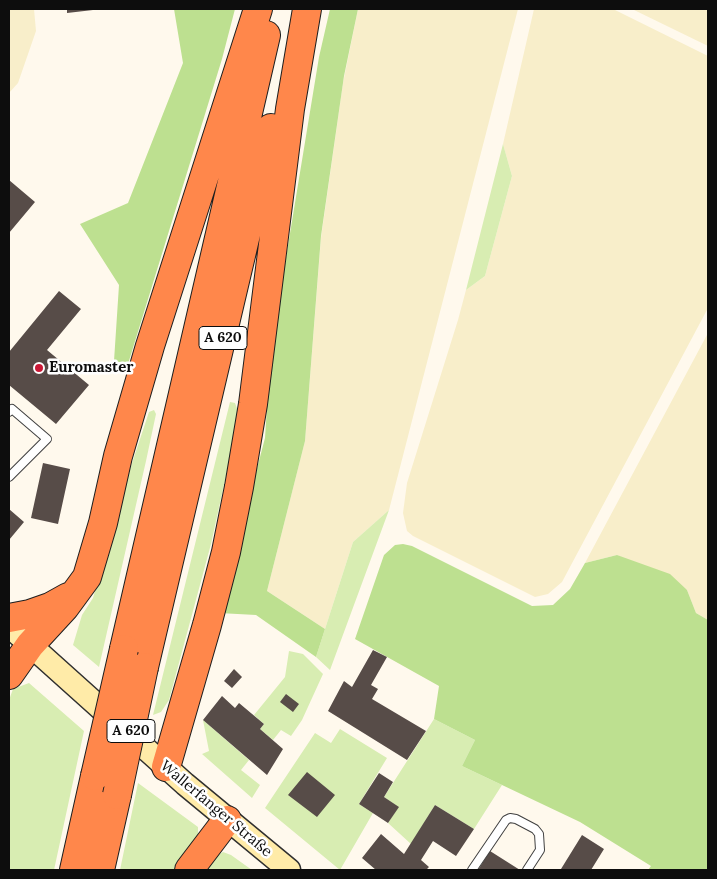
<!DOCTYPE html>
<html>
<head>
<meta charset="utf-8">
<style>
  body { margin:0 }
  #map { position:relative; width:717px; height:879px; overflow:hidden; background:#fff9ed; font-family:Lora,serif }
  canvas { display:block }
  .frame { position:absolute; inset:0; border:10px solid #0d0d0d; pointer-events:none }
</style>
</head>
<body>
<div id="map">
<canvas width="717" height="879"></canvas>
<div class="frame"></div>
</div>
<script>
const context = document.querySelector('canvas').getContext('2d');
context.lineJoin = 'round';
function fill(path, color) { context.fillStyle = color; context.fill(path, 'evenodd'); }
const toPath = rows => new Path2D(rows.map(r => 'M' + r).join(''));
function strokePath(path, color, width, dash) { context.strokeStyle = color; context.lineWidth = width; context.lineCap = dash ? 'butt' : 'round'; context.setLineDash(dash || []); context.stroke(path); }
function drawText(font, color, halo, rows, align = 'center') {
  context.font = font + ' Lora,serif'; context.lineWidth = 5; context.setLineDash([]); context.textBaseline = 'middle'; context.strokeStyle = halo; context.fillStyle = color; for (const [text, x, y, turn = 0] of rows) {
    context.save(); context.translate(x, y); context.rotate((+turn || 0) * Math.PI / 180); context.textAlign = isNaN(turn) ? turn : align; if (halo) context.strokeText(text, 0, 0); context.fillText(text, 0, 0); context.restore();
  }
}
const farmland = toPath([
  [9,9,34,9,36,31,18,83,9,93],
  [358,9,518,9,389,510,353,542,325,629,267,591,305,441,321,238,343,83],
  [534,9,613,9,708,56,708,308,562,582,548,594,535,597,413,536,407,531,403,513,407,483,458,320,466,290,485,276,512,176,503,144],
  [632,9,708,9,708,46],
  [708,333,708,620,696,613,687,590,617,555,585,563]
]);
const green = toPath([
  [503,144,512,176,485,276,466,290],
  [230,402,235,403,238,411,236,430,211,544,169,700,161,712,153,715],
  [154,410,156,414,146,461,99,667,73,645,82,615,93,598,132,463,149,412],
  [389,510,330,670,316,657,353,542],
  [289,651,303,654,323,674,302,720,291,736,281,730,273,740,260,729,264,724,254,715,285,677],
  [29,683,84,731,54,870,9,870,9,700,13,689],
  [434,719,475,740,462,766,502,785,474,829,435,805,411,844,388,823,398,807,384,797],
  [203,720,249,760,241,770,260,785,252,798,202,754,209,751],
  [340,729,387,758,359,804,373,813,340,870,265,808,315,733,331,743],
  [138,783,198,827,198,838,179,870,120,870],
  [223,852,231,855,252,870,205,870,215,857]
]);
const forest = toPath([
  [174,9,235,9,222,59,128,364,114,361,119,285,80,224,128,203,183,63],
  [330,9,358,9,344,76,321,236,305,441,267,591,325,629,316,657,256,615,219,613,265,438,268,391,281,288,319,57],
  [403,544,412,546,532,606,553,605,570,589,585,563,617,555,670,574,687,590,696,613,708,620,708,870,648,870,651,866,580,822,462,766,475,740,434,719,439,686,355,639,384,555,395,545]
]);
const building = toPath([
  [67,9,93,9,93,10,67,13],
  [9,180,35,202,9,233],
  [59,291,81,309,47,350,89,385,56,424,9,385,9,352],
  [43,463,70,469,58,524,31,518],
  [9,509,24,522,9,540],
  [373,650,387,657,371,685,378,689,372,699,426,731,407,760,328,711,344,681,352,687],
  [234,669,242,677,232,688,224,681],
  [286,694,299,704,293,712,280,702],
  [222,696,235,708,239,703,264,724,260,729,283,749,267,775,203,720],
  [307,772,335,795,317,817,288,795],
  [379,773,393,782,384,797,399,807,388,823,359,804],
  [435,805,474,829,456,856,433,841,421,860,429,867,426,870,376,870,362,858,381,834,404,854],
  [582,835,604,849,591,870,562,870,561,869],
  [490,851,520,870,478,870]
]);
const lane = toPath([
  [9,412,12,409,47,439,9,477],
  [472,870,506,820,510,818,516,819,535,829,539,834,540,850,527,870]
]);
const secondary = toPath([
  [9,626,185,784,289,870]
]);
const highway = toPath([
  [9,618,30,614,50,607,68,597],
  [124,649,266,35],
  [144,667,271,128],
  [9,675,30,645,65,607,87,577,103,523,118,456,150,346,258,9],
  [166,767,207,625,226,552,239,487,253,404,290,109,307,9],
  [74,870,95,776],
  [100,870,117,795],
  [189,870,227,820]
]);
const highwayBridge = toPath([
  [95,776,124,649],
  [117,795,144,667]
]);
const markers = [
  [39,368,5,"#ca1836"]
];
const shields = [
  [223,338,48],
  [131,731,48]
];
const shieldNames = [
  ["A 620",223,338],
  ["A 620",131,731]
];
const poiNames = [
  ["Euromaster",49,368]
];
const streetNames = [
  ["Wallerfanger Straße",216,809,40]
];
fill(farmland, '#f8eeca');
fill(green, '#d8edb2');
fill(forest, '#bde090');
fill(building, '#574c48');
strokePath(lane, '#404040', 10);
strokePath(secondary, '#2f2f2f', 25);
strokePath(highway, '#1e1e1e', 30);
strokePath(lane, '#fff', 8);
strokePath(secondary, '#ffeba8', 22);
strokePath(highway, '#ff874b', 28);
strokePath(highwayBridge, '#1e1e1e', 30, []);
strokePath(highwayBridge, '#ff874b', 28);
for (const [x, y, r, color] of markers) { const dot = new Path2D(); dot.arc(x, y, r, 0, 2 * Math.PI); context.fillStyle = color; context.fill(dot); strokePath(dot, '#fff', 2); }
for (const [x, y, w] of shields) { const box = new Path2D(); box.roundRect(x - w / 2, y - 11.5, w, 23, 4); context.fillStyle = '#fff'; context.fill(box); strokePath(box, '#0d0d0d', 1); }
drawText('bold 14px', '#0d0d0d', null, shieldNames);
drawText('bold 15px', '#0d0d0d', '#fff', poiNames, 'left');
drawText('15px', '#0d0d0d', '#fff', streetNames);
</script>
</body>
</html>
